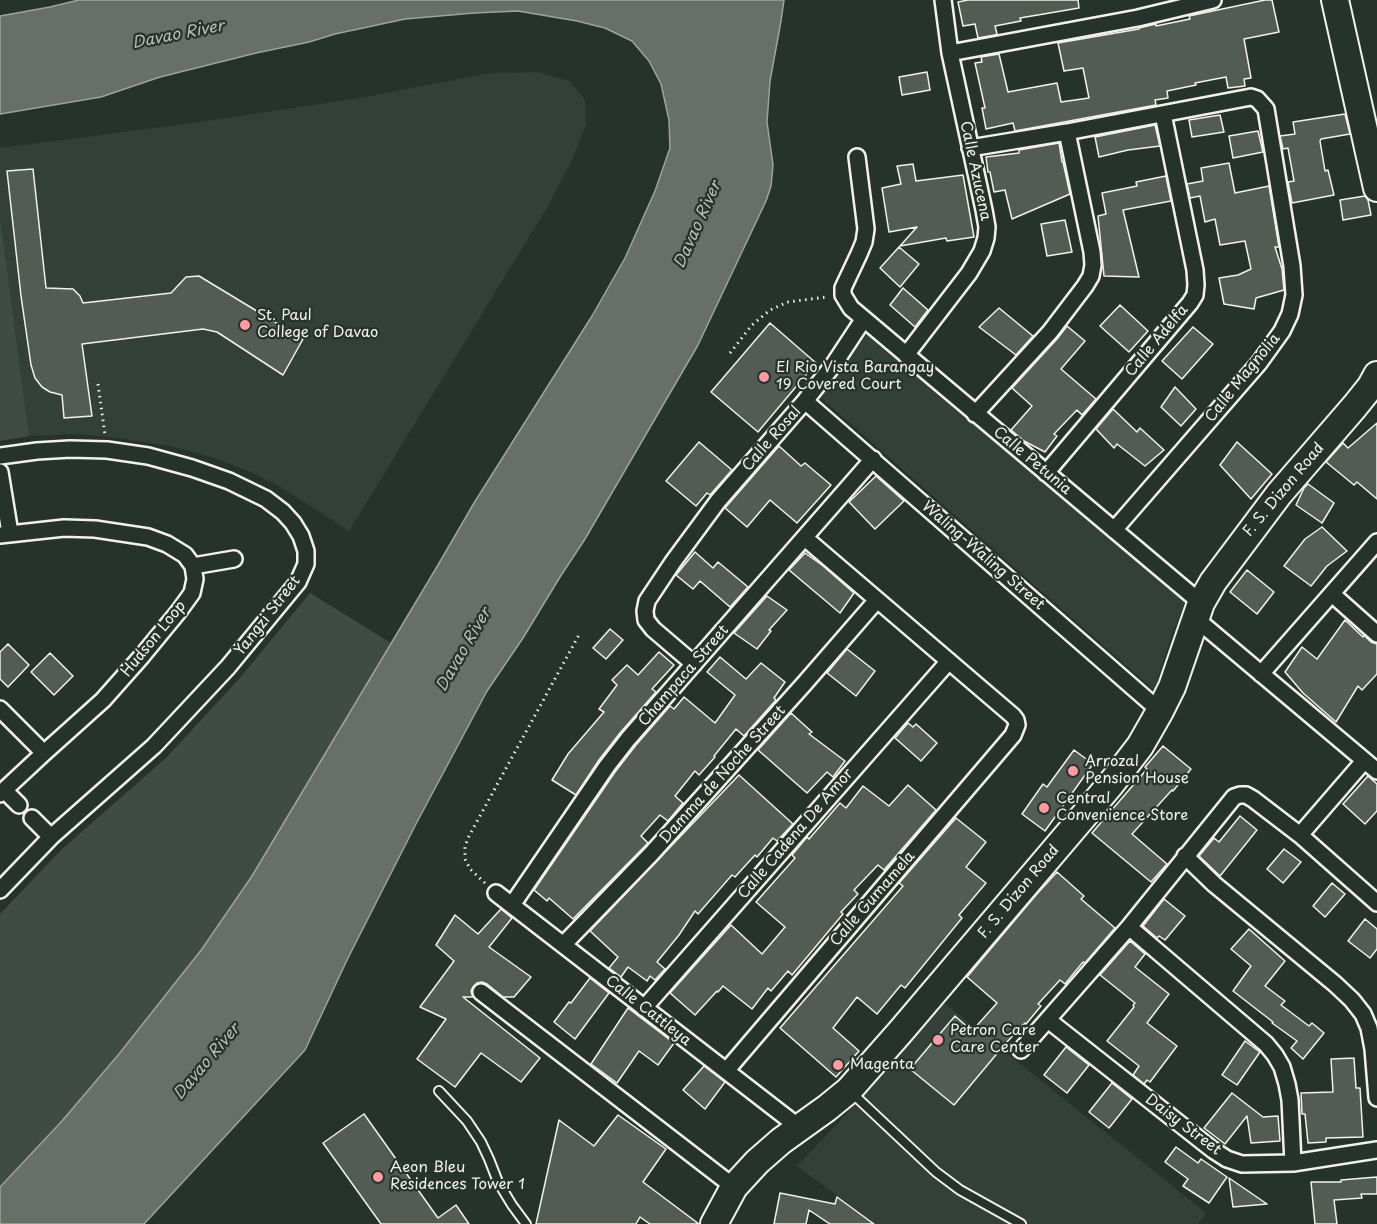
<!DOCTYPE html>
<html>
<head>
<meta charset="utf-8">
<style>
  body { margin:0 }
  canvas { display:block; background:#26332d }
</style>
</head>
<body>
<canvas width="1377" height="1224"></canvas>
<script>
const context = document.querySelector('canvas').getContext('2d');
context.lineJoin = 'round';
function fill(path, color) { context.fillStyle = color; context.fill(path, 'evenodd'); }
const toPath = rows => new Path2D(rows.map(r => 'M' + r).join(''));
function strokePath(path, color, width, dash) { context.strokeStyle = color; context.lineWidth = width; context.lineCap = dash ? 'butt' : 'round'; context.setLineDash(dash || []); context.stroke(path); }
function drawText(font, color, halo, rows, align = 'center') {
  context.font = font + ' "Playpen Sans",sans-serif'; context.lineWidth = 4.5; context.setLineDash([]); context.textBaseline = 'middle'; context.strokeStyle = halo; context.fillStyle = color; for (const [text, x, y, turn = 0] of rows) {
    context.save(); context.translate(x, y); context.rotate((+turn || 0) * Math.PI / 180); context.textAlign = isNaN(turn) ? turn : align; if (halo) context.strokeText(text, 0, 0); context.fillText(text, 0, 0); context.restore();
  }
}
const built = toPath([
  [538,72,569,81,585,100,586,125,571,162,548,206,349,531,284,489,251,472,211,457,170,446,117,438,77,434,29,436,0,216,0,148,186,124,360,98,491,73],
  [868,333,1185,602,1170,640,1154,690,819,396],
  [943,1002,1206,1213,1198,1224,876,1224,797,1166,840,1121]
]);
const green = toPath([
  [0,216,29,436,0,441],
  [310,593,391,643,252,876,202,949,119,1054,62,1121,0,1187,0,914,62,849,166,758,240,678]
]);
const water = toPath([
  [79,0,784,0,781,21,770,81,767,122,773,165,771,186,766,201,698,345,585,539,560,577,523,638,487,691,417,822,347,960,305,1050,144,1224,0,1224,0,1187,62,1121,119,1054,202,949,252,876,438,565,474,503,592,316,625,258,655,191,670,148,669,120,661,84,649,61,632,41,605,28,577,21,518,11,474,13,405,19,335,34,309,42,256,53,160,77,101,97,0,114,0,16,50,7,79,0]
]);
const building = toPath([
  [968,0,1078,0,1079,8,1020,18,1021,21,995,26,997,34,995,35,978,38,975,24,963,26,958,2,968,0],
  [1265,0,1272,0,1279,32,1244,39,1251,78,1244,79,1245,86,1228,88,1226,77,1195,83,1196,85,1167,91,1168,98,1155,100,1156,105,1015,131,1013,123,986,129,982,108,985,108,975,63,982,62,981,57,999,54,1008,92,1057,83,1061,102,1089,98,1083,68,1064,71,1058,43,1139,29,1139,28,1156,24,1156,26,1190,19,1189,16,1265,0],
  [927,72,930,90,902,95,899,77,927,72],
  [1345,114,1350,134,1321,139,1320,141,1325,171,1328,170,1334,195,1292,203,1288,182,1294,181,1288,148,1283,149,1280,136,1295,134,1293,122,1345,114],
  [1220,115,1224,132,1192,137,1189,120,1220,115],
  [1155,125,1160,146,1128,150,1099,157,1095,137,1155,125],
  [1258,131,1263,152,1233,158,1229,136,1258,131],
  [1059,143,1062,162,1063,162,1070,194,1012,219,1005,190,994,192,990,172,988,172,986,157,1019,153,1019,150,1059,143],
  [1229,163,1235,193,1269,186,1279,247,1275,247,1282,269,1284,290,1256,298,1254,309,1224,304,1219,278,1238,275,1251,269,1245,241,1220,245,1215,219,1205,222,1200,196,1190,198,1187,184,1203,181,1201,168,1229,163],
  [913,164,916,181,963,175,974,237,947,241,946,238,900,246,917,227,889,232,882,188,901,184,897,166,913,164],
  [33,169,46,288,73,289,80,296,83,303,171,293,186,277,199,276,303,339,283,375,217,332,203,329,82,344,92,416,64,418,62,395,50,392,42,387,35,378,31,365,21,296,7,171,33,169],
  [1166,176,1171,201,1123,210,1139,277,1104,276,1098,216,1106,214,1102,193,1137,186,1136,182,1166,176],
  [1365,196,1368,200,1371,215,1343,220,1340,200,1365,196],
  [1065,220,1072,252,1047,256,1041,224,1065,220],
  [899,247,919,264,900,287,880,268,899,247],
  [903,288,928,310,915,327,890,305,903,288],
  [1120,305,1148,331,1129,352,1100,326,1120,305],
  [999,308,1033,336,1016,355,979,327,999,308],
  [770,323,816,363,758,432,711,392,770,323],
  [1067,326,1085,341,1061,369,1096,399,1082,415,1077,410,1054,434,1057,436,1045,452,1024,441,1011,430,1032,406,1012,388,1057,339,1067,326],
  [1193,327,1213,344,1182,379,1162,361,1193,327],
  [1175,387,1196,409,1181,426,1161,407,1175,387],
  [1113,409,1137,432,1140,428,1164,450,1145,466,1117,444,1114,448,1096,429,1113,409],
  [1377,423,1377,499,1357,482,1354,485,1326,462,1343,443,1348,448,1377,423],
  [699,442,732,470,710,495,707,493,696,506,666,481,699,442],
  [1237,442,1272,474,1251,499,1220,465,1237,442],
  [779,446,801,466,805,463,831,485,797,523,770,500,747,527,725,508,779,446],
  [876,476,904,501,875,529,849,502,876,476],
  [1308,484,1334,503,1322,523,1296,505,1304,488,1308,484],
  [1322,527,1347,551,1327,566,1311,586,1284,566,1305,539,1322,527],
  [695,552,713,568,718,562,748,587,730,607,700,581,693,589,676,575,695,552],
  [805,553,822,565,854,593,840,613,789,570,805,553],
  [1247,570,1274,592,1257,614,1230,592,1247,570],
  [767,596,787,610,769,630,771,631,757,649,734,633,767,596],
  [1345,620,1363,637,1364,635,1371,642,1377,644,1377,674,1362,690,1358,686,1336,722,1303,693,1285,672,1302,647,1317,659,1345,620],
  [610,629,623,640,606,659,593,648,610,629],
  [8,644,29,665,8,687,0,679,0,652,8,644],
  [847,649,875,671,856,696,827,673,847,649],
  [659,652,674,665,652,689,656,692,620,733,599,760,576,795,552,780,568,754,604,712,599,709,617,685,612,680,627,665,638,675,659,652],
  [50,653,73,676,54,695,31,672,50,653],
  [720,657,746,679,761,663,785,682,774,698,776,700,744,736,736,729,714,756,715,757,699,775,695,771,675,796,683,803,668,821,660,815,641,836,648,843,573,919,549,898,547,901,534,890,615,772,636,745,670,706,674,709,684,697,715,723,735,695,707,672,720,657],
  [791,713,812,732,809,734,845,761,833,777,827,772,807,793,758,750,791,713],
  [908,723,913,727,916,724,937,743,921,761,895,738,908,723],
  [1163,746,1191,769,1173,791,1172,790,1132,834,1167,864,1151,882,1092,833,1147,769,1145,767,1163,746],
  [1074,750,1093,764,1045,831,1022,814,1043,784,1047,787,1074,750],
  [739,775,793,824,777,841,773,838,757,857,755,855,735,877,732,875,698,914,695,911,679,935,657,962,665,969,655,980,650,976,647,981,628,967,621,977,609,968,618,957,590,931,739,775],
  [1368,776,1377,784,1377,811,1365,824,1343,804,1368,776],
  [908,785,936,810,884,870,878,865,854,890,858,894,841,912,843,914,792,975,788,971,771,991,768,988,752,1009,723,986,718,992,717,991,695,1015,670,993,731,925,762,954,785,927,756,902,795,858,792,855,807,837,809,839,840,803,846,808,863,786,889,806,908,785],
  [1240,816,1257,830,1220,876,1199,856,1214,838,1219,842,1240,816],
  [956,818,986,842,966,867,986,883,959,915,962,918,905,988,901,985,877,1014,857,997,833,1028,859,1051,836,1077,780,1028,903,886,899,883,956,818],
  [1284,849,1301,862,1283,883,1267,869,1284,849],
  [1057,872,1084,896,1081,899,1115,928,1085,963,1083,962,1065,984,1060,980,1038,1004,1041,1006,1026,1024,1025,1023,1005,1044,954,1105,910,1069,955,1016,972,1031,997,1003,967,977,1036,895,1057,872],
  [1332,883,1345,894,1325,917,1313,906,1332,883],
  [1164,899,1185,916,1165,940,1159,936,1157,938,1143,926,1164,899],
  [501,909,512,918,489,947,531,977,514,997,503,997,487,984,482,982,477,983,473,987,471,991,473,997,463,997,540,1058,521,1082,481,1053,455,1087,417,1059,446,1019,420,1007,454,961,436,945,455,915,478,934,501,909],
  [1365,919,1377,929,1377,949,1370,958,1348,941,1365,919],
  [1249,929,1285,961,1265,986,1285,1001,1281,1005,1309,1026,1312,1023,1324,1033,1303,1059,1291,1048,1297,1041,1272,1023,1273,1022,1233,991,1251,966,1231,949,1249,929],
  [1130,941,1145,954,1135,967,1169,994,1147,1023,1177,1046,1150,1082,1147,1080,1144,1084,1133,1075,1139,1066,1107,1041,1134,1007,1133,1005,1135,1003,1100,975,1130,941],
  [590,978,609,993,575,1039,554,1022,569,1002,571,1003,590,978],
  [628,1008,674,1043,658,1065,639,1051,617,1083,591,1064,628,1008],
  [1245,1041,1260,1052,1237,1085,1222,1075,1245,1041],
  [1066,1047,1089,1065,1067,1093,1044,1075,1066,1047],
  [1354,1058,1356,1088,1360,1088,1363,1137,1326,1138,1326,1142,1308,1143,1305,1114,1302,1114,1301,1093,1333,1092,1331,1059,1354,1058],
  [704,1066,725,1082,705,1109,683,1090,704,1066],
  [1112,1083,1132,1099,1109,1128,1089,1112,1112,1083],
  [1232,1093,1263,1117,1278,1116,1280,1141,1251,1143,1247,1116,1225,1144,1204,1128,1232,1093],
  [364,1114,438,1218,456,1205,469,1224,381,1224,323,1143,364,1114],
  [618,1115,666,1149,643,1182,699,1224,650,1224,640,1217,636,1224,536,1224,559,1120,594,1146,618,1115],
  [1176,1147,1198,1163,1201,1159,1227,1177,1209,1203,1183,1186,1188,1179,1165,1162,1176,1147],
  [1377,1177,1377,1194,1361,1194,1362,1198,1334,1200,1337,1224,1315,1224,1311,1182,1341,1182,1341,1180,1377,1177],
  [1229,1178,1267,1204,1233,1207,1229,1178],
  [780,1193,835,1204,837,1197,874,1224,830,1224,809,1210,806,1224,774,1224,780,1193]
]);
const path = toPath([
  [730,353,752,325,770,310,788,302,827,297],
  [98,384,105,435],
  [485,883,470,869,465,859,465,846,469,836,580,633]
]);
const lane = toPath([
  [439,1091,467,1121,481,1142,489,1159,498,1182,512,1205,526,1224],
  [852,1093,936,1172,960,1190,1021,1224]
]);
const street = toPath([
  [950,53,1138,18,1213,0],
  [970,148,1067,132,1251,97,1257,99,1266,109,1292,266,1294,295,1290,314,1282,331,1259,363,1114,530],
  [857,157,866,229,864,242,859,254,843,288,843,295,851,308,1201,603],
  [906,355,969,273,982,251,986,238,987,227,984,210,950,53,943,0],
  [805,401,1160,711],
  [975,414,1050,332,1085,286,1091,276,1093,265,1092,252,1067,132],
  [0,456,37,451,70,449,107,450,148,456,192,468,229,481,266,499,283,512,293,523,301,536,306,551,306,564,298,582,228,667,154,746,51,837,0,890],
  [0,472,10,533],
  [1046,473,1190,303,1195,295,1196,285,1195,270,1163,114],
  [0,535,64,528,95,529,148,537,167,544,185,555,193,566,195,579,192,593,179,611,142,656,103,700,44,753,0,794],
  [193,566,234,559],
  [1332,594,1377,634],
  [1195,618,1377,771],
  [694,664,653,629,646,620,645,611,647,601,673,562,718,501,805,401,834,364,863,320],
  [1261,674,1377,542],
  [0,709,44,753],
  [4,790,19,805],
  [32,818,51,837],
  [1300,835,1364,761],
  [1185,856,1214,884,1335,984,1352,1000,1363,1014,1369,1028,1373,1049,1377,1098],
  [496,893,800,1128],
  [512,905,607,766,628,739,873,459],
  [1129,927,1266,1044,1275,1055,1282,1067,1287,1084,1290,1100,1293,1163],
  [563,945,651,854,804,684,877,600],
  [481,992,734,1187],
  [644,1008,949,661],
  [1048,1020,1213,1150,1227,1159,1242,1164,1293,1163,1377,1150],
  [1021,1050,1129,927,1234,797,1240,795,1246,795,1253,799,1300,835,1377,903],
  [726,1071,1013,735,1017,725,1016,720,1013,716,805,538]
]);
const primary = toPath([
  [1335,0,1377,188],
  [714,1224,734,1187,757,1162,781,1141,827,1108,849,1090,901,1031,1110,785,1140,746,1160,711,1172,687,1201,603,1213,582,1279,494,1355,406,1371,386,1377,375]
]);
const markers = [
  [245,325,6,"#ff9aa2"],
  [764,377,6,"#ff9aa2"],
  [1073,771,6,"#ff9aa2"],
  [1044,808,6,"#ff9aa2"],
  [938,1040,6,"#ff9aa2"],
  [838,1065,6,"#ff9aa2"],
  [378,1177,6,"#ff9aa2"]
];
const streetNames = [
  ["Calle Azucena",975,171,78],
  ["Calle Adelfa",1157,341,-50],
  ["Calle Magnolia",1243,378,-51],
  ["Calle Rosal",772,439,-49],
  ["Calle Petunia",1032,461,40],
  ["F. S. Dizon Road",1284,490,-50],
  ["Waling-Waling Street",983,556,41],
  ["Yangzi Street",268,616,-52],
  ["Hudson Loop",154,639,-51],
  ["Champaca Street",684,676,-49],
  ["Damma de Noche Street",723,775,-48],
  ["Calle Cadena De Amor",796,834,-49],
  ["F. S. Dizon Road",1019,892,-50],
  ["Calle Gumamela",873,899,-49],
  ["Calle Cattleya",648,1011,38],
  ["Daisy Street",1183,1125,37]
];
const poiNames = [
  ["St. Paul",257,316],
  ["College of Davao",257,333],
  ["El Rio Vista Barangay",776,368],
  ["19 Covered Court",776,385],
  ["Arrozal",1085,762],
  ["Pension House",1085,779],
  ["Central",1056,799],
  ["Convenience Store",1056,816],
  ["Petron Care",950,1031],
  ["Care Center",950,1048],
  ["Magenta",850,1065],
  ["Aeon Bleu",390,1168],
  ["Residences Tower 1",390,1185]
];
const waterNames = [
  ["Davao River",178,35,-11],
  ["Davao River",698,225,-66],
  ["Davao River",464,650,-60],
  ["Davao River",207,1062,-50]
];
fill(built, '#333f39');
fill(green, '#414b45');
fill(water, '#676f68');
strokePath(water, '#9fa39b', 1.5);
fill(building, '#525c55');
strokePath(building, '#f4f1e8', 1.5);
strokePath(lane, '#f4f1e8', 12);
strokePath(street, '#f4f1e8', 20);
strokePath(primary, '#f4f1e8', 30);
strokePath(path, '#f4f1e8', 3, [1.5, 4.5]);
strokePath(lane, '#26332d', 8);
strokePath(street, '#26332d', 15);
strokePath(primary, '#26332d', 26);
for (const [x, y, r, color] of markers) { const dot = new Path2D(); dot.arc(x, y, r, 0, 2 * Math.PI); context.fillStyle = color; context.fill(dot); strokePath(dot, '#26332d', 2); }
drawText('15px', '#f4f1e8', '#26332d', streetNames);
drawText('15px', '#f4f1e8', '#26332d', poiNames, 'left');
drawText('italic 16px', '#bcbdb5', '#26332d', waterNames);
</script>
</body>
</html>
